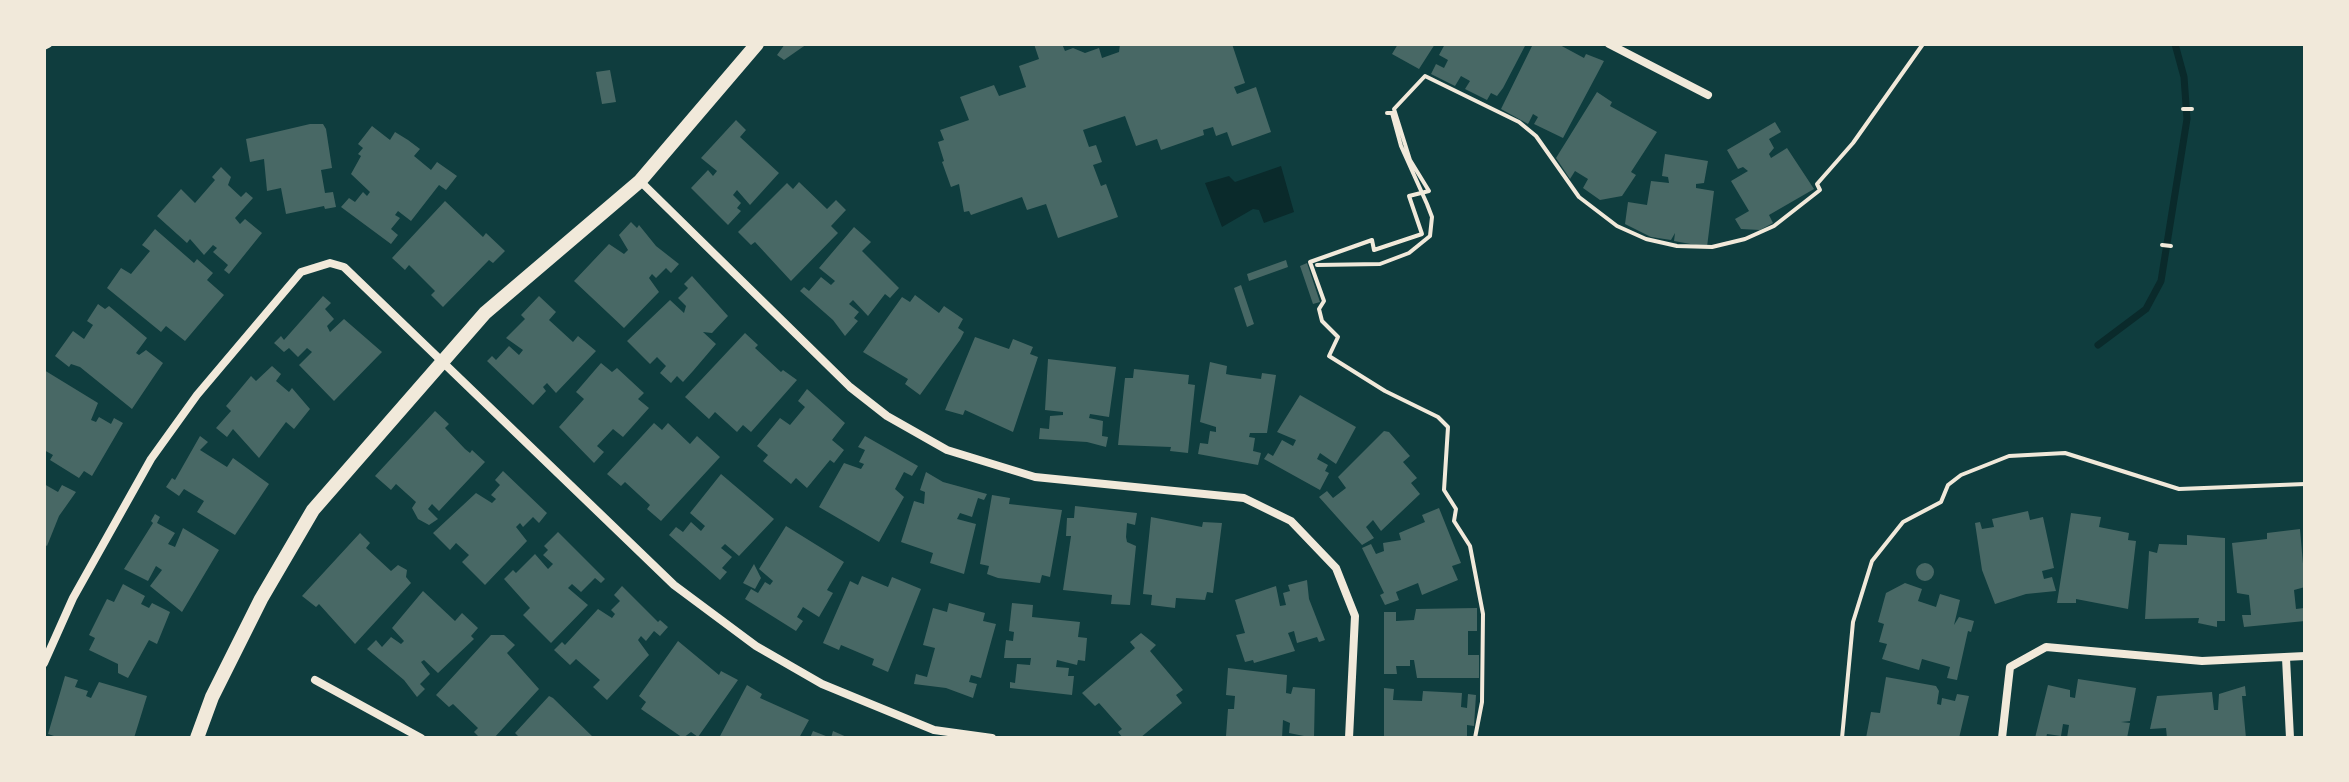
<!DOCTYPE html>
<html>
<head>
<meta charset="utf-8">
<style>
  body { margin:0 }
  #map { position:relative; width:2349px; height:782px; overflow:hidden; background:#0f3d3e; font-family:Overpass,sans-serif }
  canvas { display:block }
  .frame { position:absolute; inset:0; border:46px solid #f1e9da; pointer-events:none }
</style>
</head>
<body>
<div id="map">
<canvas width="2349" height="782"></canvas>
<div class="frame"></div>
</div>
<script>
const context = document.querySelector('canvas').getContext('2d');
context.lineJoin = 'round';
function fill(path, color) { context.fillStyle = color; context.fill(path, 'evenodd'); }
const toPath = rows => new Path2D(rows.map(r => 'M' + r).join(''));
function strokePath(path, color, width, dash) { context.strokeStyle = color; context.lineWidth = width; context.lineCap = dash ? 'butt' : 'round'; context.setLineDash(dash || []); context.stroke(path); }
const water = toPath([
  [1281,166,1294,212,1264,223,1259,210,1253,209,1222,227,1205,183,1229,176,1235,182]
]);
const stream = toPath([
  [2098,345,2146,309,2161,281,2187,119,2184,77,2175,44]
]);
const building = toPath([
  [785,44,807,44,784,60,777,55],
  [1034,44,1062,44,1065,51,1073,48,1085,53,1099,48,1102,58,1119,52,1120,44,1232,44,1245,83,1234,87,1237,94,1256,87,1271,132,1232,146,1227,132,1216,136,1213,127,1203,130,1204,135,1161,150,1157,139,1136,146,1125,116,1083,130,1089,147,1096,145,1102,162,1093,165,1101,186,1106,184,1118,217,1058,238,1046,204,1027,210,1022,197,971,215,969,211,964,212,959,184,951,187,942,162,944,161,938,142,944,140,940,130,969,120,960,97,994,85,999,96,1026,87,1019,66,1039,59],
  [1398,44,1435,44,1419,69,1392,54],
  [1445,44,1526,44,1503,88,1497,96,1491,93,1487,100,1465,89,1470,81,1461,76,1455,86,1431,74,1436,64,1444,68,1448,60,1439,55],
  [1533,44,1558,44,1584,58,1586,54,1604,61,1563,138,1534,124,1538,117,1533,114,1528,124,1501,109],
  [610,70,616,102,602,104,596,72],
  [1597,92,1612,102,1610,106,1657,132,1631,172,1636,175,1622,196,1600,200,1583,188,1588,179,1575,171,1570,179,1556,158],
  [736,120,746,130,740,137,779,173,750,205,737,190,733,195,741,203,737,208,741,211,728,225,691,188,708,170,713,176,717,171,701,158],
  [1775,122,1781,132,1769,139,1774,148,1769,154,1771,158,1787,148,1814,189,1769,215,1773,223,1760,230,1741,229,1735,219,1749,211,1731,181,1748,171,1743,167,1738,169,1727,150],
  [310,124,323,124,326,129,332,168,321,170,325,193,333,192,336,207,325,209,324,206,286,214,281,188,267,191,264,159,250,162,246,139],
  [372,126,390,140,395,132,408,140,420,149,414,156,431,170,437,162,457,176,446,190,439,185,411,221,398,211,395,215,400,218,391,229,398,235,391,244,341,207,349,198,355,202,363,192,367,196,370,192,351,174,361,156,358,154,363,148,358,144],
  [1665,154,1708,161,1704,183,1696,184,1696,188,1714,191,1707,247,1674,241,1675,233,1671,240,1651,237,1625,224,1628,202,1647,205,1651,181,1669,183,1668,177,1662,176],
  [221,167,231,177,228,185,241,197,246,192,253,198,235,218,240,224,245,219,262,233,229,274,224,270,228,265,213,252,217,248,213,245,204,255,190,239,187,243,157,216,181,189,195,203,215,180,212,177],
  [799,182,827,209,836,200,846,210,831,226,838,233,791,281,755,242,751,245,738,232,787,183,793,189],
  [445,201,483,237,486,233,505,251,493,263,489,260,443,307,431,295,435,291,409,265,405,270,392,258],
  [631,222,637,228,639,225,656,246,679,264,671,273,666,268,656,278,652,274,649,278,659,292,624,328,574,281,609,244,624,254,628,250,619,235],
  [854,227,871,242,862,251,899,288,890,298,885,294,868,316,853,300,849,304,859,312,854,318,858,321,845,336,833,320,800,291,804,287,809,291,821,277,831,285,835,281,819,268],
  [155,229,194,263,197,259,213,273,207,280,224,295,185,341,166,326,161,332,107,288,121,268,131,274,150,251,142,245],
  [1286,260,1288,267,1249,281,1247,274],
  [1307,263,1320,302,1313,304,1300,266],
  [692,276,728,316,712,333,703,332,716,344,693,371,683,382,677,376,671,383,660,373,666,366,657,357,650,364,627,341,670,300,684,313,686,306,678,298,688,288,684,284],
  [1241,285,1254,324,1247,327,1234,288],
  [915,295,939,313,944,306,963,319,958,328,964,332,960,340,920,395,905,384,908,379,863,352,902,297,910,302],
  [323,296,331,303,325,309,334,319,327,326,330,332,344,319,382,352,334,401,299,365,312,352,307,348,298,357,289,348,284,352,274,343,281,336,284,340],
  [539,296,556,312,549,320,573,342,578,336,596,351,556,393,547,383,543,387,546,391,533,405,487,361,492,356,496,360,509,346,519,355,523,350,506,338,525,319,521,315],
  [98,304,105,309,109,306,147,338,136,353,139,355,146,350,163,363,132,409,80,367,71,364,69,367,55,356,73,331,84,339,93,325,87,321],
  [745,333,758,345,755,348,781,372,783,370,797,380,751,432,743,425,737,432,715,412,709,419,685,397],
  [975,337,1009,349,1013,339,1033,347,1030,354,1038,357,1013,432,965,410,963,415,945,410],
  [1048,359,1116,367,1109,417,1090,414,1089,418,1103,421,1102,436,1108,437,1106,447,1087,442,1039,439,1040,428,1049,429,1050,416,1063,415,1063,412,1045,410],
  [1210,362,1227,366,1226,374,1231,375,1261,379,1262,373,1276,375,1267,433,1250,433,1249,437,1255,438,1253,451,1261,453,1258,465,1198,454,1200,443,1208,444,1210,431,1216,432,1216,427,1200,422],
  [601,363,612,372,617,368,644,393,638,399,649,408,623,437,613,429,597,446,604,452,594,463,559,427,584,399,576,392],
  [272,366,281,374,276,381,289,392,292,388,310,409,294,429,286,422,259,458,233,429,227,437,216,428,231,411,226,406,251,376,256,381],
  [1134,369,1189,375,1188,384,1195,385,1188,453,1170,451,1171,447,1118,445,1125,378,1133,378],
  [44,370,98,403,91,420,96,422,99,417,111,424,114,418,123,423,92,476,84,471,79,478,50,460,53,455,44,450],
  [807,389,845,423,832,440,844,450,834,463,830,460,807,488,796,478,791,484,763,461,768,455,757,446,780,418,790,425,805,407,798,401],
  [1300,395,1356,427,1336,464,1320,453,1317,459,1328,465,1325,471,1329,473,1320,490,1264,459,1268,453,1273,456,1282,440,1293,446,1296,440,1277,432],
  [435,411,449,424,445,428,465,449,470,453,472,450,485,462,439,511,432,504,428,509,438,519,429,525,418,519,412,508,416,502,396,484,391,490,375,476],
  [654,423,662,430,668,423,690,444,697,436,720,457,661,521,647,509,650,505,625,482,621,486,607,474],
  [1384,431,1389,432,1410,456,1403,462,1417,478,1411,483,1420,494,1381,531,1373,520,1366,527,1374,538,1362,545,1319,497,1327,491,1333,498,1346,488,1338,477],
  [200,436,208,442,200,450,227,467,233,458,269,484,235,535,197,512,204,501,184,489,179,496,166,487,172,478,175,480],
  [865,436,918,466,912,476,904,472,895,489,904,497,879,542,819,507,844,463,861,469,864,464,859,462,865,450,858,447],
  [503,471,547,513,539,523,533,517,523,527,520,523,516,527,527,541,485,585,462,562,469,555,456,543,450,550,433,533,476,493,492,503,496,499,491,495,500,485,495,480],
  [926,472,943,482,987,494,984,500,978,498,972,517,960,513,957,519,976,524,964,574,930,563,933,553,901,542,914,501,924,504,925,492,920,490],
  [721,474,774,519,739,556,725,544,721,548,732,557,722,568,727,572,720,580,669,535,676,527,683,532,691,522,701,531,705,526,690,513],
  [44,484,58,492,62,485,76,492,59,516,47,546,44,544],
  [992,495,1010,498,1009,504,1062,510,1050,577,1042,575,1040,583,998,578,987,574,989,566,980,564],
  [1075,506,1137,513,1135,525,1127,523,1126,537,1127,542,1136,546,1130,605,1111,604,1112,595,1063,590,1071,536,1066,536,1067,518,1074,518],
  [1439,508,1461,563,1452,566,1458,580,1422,595,1418,583,1396,592,1399,600,1385,605,1380,595,1384,593,1362,548,1371,544,1376,554,1384,551,1383,543,1401,540,1399,533,1425,522,1422,515],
  [2028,511,2030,520,2043,517,2054,568,2042,571,2044,579,2052,577,2056,591,2026,594,1995,604,1982,570,1975,523,1980,522,1982,529,1994,527,1992,519],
  [2071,513,2101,517,2099,527,2129,533,2128,540,2136,541,2128,609,2076,599,2076,603,2057,603],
  [155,514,160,517,157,523,175,533,168,544,175,547,183,528,219,550,182,612,150,586,162,570,156,566,148,581,124,569,153,523,151,521],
  [1151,517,1202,527,1203,522,1222,523,1213,593,1207,592,1205,600,1176,598,1175,608,1151,605,1152,595,1143,594],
  [786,526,844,562,827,590,833,593,819,617,803,607,797,617,803,621,796,631,745,599,751,589,758,593,765,582,770,585,773,581,759,569],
  [2300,529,2305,587,2294,590,2296,609,2304,608,2305,621,2244,627,2242,615,2251,615,2249,595,2237,593,2232,543,2267,539,2267,533],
  [558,532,605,579,601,583,595,578,581,592,572,584,568,588,588,605,551,643,523,615,530,608,504,579,513,570,516,573,535,554,548,569,553,564,543,555,548,550,544,546],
  [360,533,370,543,366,548,391,571,398,565,407,570,406,577,411,583,355,644,319,604,316,607,302,596],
  [2187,535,2225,538,2225,621,2217,621,2217,627,2198,623,2199,618,2145,619,2149,551,2157,553,2159,544,2187,545],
  '1916 572a9 9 0 1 1 18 0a9 9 0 1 1-18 0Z',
  [754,564,761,578,755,589,743,583],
  [862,576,888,587,892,577,921,589,888,672,872,665,874,659,841,645,839,650,823,643,850,581,858,585],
  [1307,580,1309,599,1325,640,1319,642,1317,637,1297,643,1294,631,1288,633,1295,651,1254,663,1253,660,1245,662,1236,635,1245,633,1235,600,1276,586,1280,606,1286,605,1283,593,1290,591,1288,585],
  [1905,583,1922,589,1918,601,1936,607,1940,594,1960,600,1954,625,1959,617,1974,621,1971,632,1968,631,1957,680,1947,678,1950,667,1922,659,1919,670,1882,659,1887,644,1879,642,1884,624,1878,622,1886,593],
  [123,584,145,596,141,604,149,608,152,603,170,612,157,644,149,640,128,678,118,673,118,664,89,650,95,638,89,635,107,599,114,602],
  [622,586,658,622,660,620,668,627,660,636,654,631,646,641,641,636,638,640,649,655,607,700,593,687,600,680,576,659,570,665,554,650,562,642,565,645,598,609,612,618,615,614,611,610,620,601,614,595],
  [423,591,455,621,462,613,478,628,471,636,474,639,438,673,424,660,421,662,430,674,420,684,425,689,417,697,404,680,367,649,376,640,382,647,391,637,401,644,404,641,392,628],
  [949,603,985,613,983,621,996,624,981,678,971,675,969,682,977,684,973,698,946,688,914,684,916,674,927,677,935,648,923,645,933,608,947,612],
  [1012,603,1033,605,1032,617,1080,622,1078,637,1087,638,1085,661,1078,660,1077,665,1057,660,1056,667,1069,668,1068,676,1074,676,1072,695,1010,688,1010,682,1015,683,1017,664,1030,665,1031,658,1004,658,1006,640,1013,641,1014,632,1009,631],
  [1477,608,1477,631,1468,631,1468,655,1479,655,1479,678,1417,678,1414,660,1410,660,1410,666,1396,666,1397,674,1384,674,1384,612,1396,612,1396,621,1414,620,1416,609],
  [1141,633,1156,645,1150,651,1183,690,1176,695,1182,703,1140,738,1123,738,1118,732,1122,729,1099,703,1095,706,1082,693,1135,648,1130,642],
  [491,635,504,635,515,645,507,653,539,689,494,738,480,738,474,732,478,728,453,704,449,707,436,695],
  [678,641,719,675,721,671,738,680,698,737,691,732,683,738,641,709,646,702,639,696],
  [1228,668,1287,675,1286,693,1291,694,1293,687,1315,689,1314,738,1289,733,1290,723,1283,720,1282,738,1226,736,1228,709,1234,709,1235,696,1226,695],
  [65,676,78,680,75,687,88,691,86,696,91,698,99,682,147,696,134,738,60,738,48,734],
  [1886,677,1936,686,1939,691,1937,704,1941,705,1942,698,1955,701,1957,694,1969,696,1959,738,1866,738,1871,712,1880,713],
  [2078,679,2136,688,2130,721,2121,722,2130,723,2127,738,2067,738,2069,725,2063,724,2061,736,2047,734,2046,738,2035,738,2048,685,2070,690,2070,697,2075,698],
  [747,685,762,694,760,698,809,720,799,738,719,738],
  [2245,686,2246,696,2242,696,2246,738,2167,738,2166,728,2150,729,2157,696,2212,692,2214,710,2218,710,2219,694],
  [1384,688,1394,689,1393,700,1422,701,1423,691,1462,693,1461,707,1467,708,1468,694,1476,695,1474,726,1467,725,1467,738,1384,738],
  [549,696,553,698,594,738,520,738,515,733],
  [813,731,831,738,833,731,849,738,810,738]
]);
const path = toPath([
  [2183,109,2192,109],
  [2162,245,2171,246],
  [1317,265,1380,264,1409,253,1430,236,1432,217,1427,204,1401,146,1392,113,1387,113],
  [1475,738,1482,702,1483,614,1470,546,1454,521,1456,509,1444,490,1448,427,1438,417,1385,391,1329,356,1338,337,1322,321,1319,309,1324,301,1310,262,1372,240,1374,250,1422,234,1409,196,1429,191,1410,160,1394,109,1425,76,1519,122,1536,136,1579,197,1617,226,1646,239,1677,246,1712,247,1745,239,1774,226,1820,190,1817,184,1853,143,1923,44],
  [1842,738,1853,622,1872,561,1903,522,1941,502,1948,485,1961,475,2009,456,2065,453,2179,489,2305,484]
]);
const minor = toPath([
  [1609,44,1708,95],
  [44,46,48,44],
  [640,181,850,387,887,416,947,450,1035,477,1244,498,1291,521,1336,568,1355,616,1349,738],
  [2286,658,2290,738],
  [44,663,73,598,151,459,197,395,301,272,330,263,344,267,674,585,756,646,822,684,934,730,992,738],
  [315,680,421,738],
  [2002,738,2010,667,2046,647,2202,661,2305,656]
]);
const tertiary = toPath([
  [197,738,212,697,261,599,313,510,485,313,640,181,757,44]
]);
fill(water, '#0a2a2b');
strokePath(stream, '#0a2a2b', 7);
fill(building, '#486865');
strokePath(path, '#f1e9da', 4);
strokePath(minor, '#f1e9da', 8);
strokePath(tertiary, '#f1e9da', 14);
</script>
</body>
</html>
